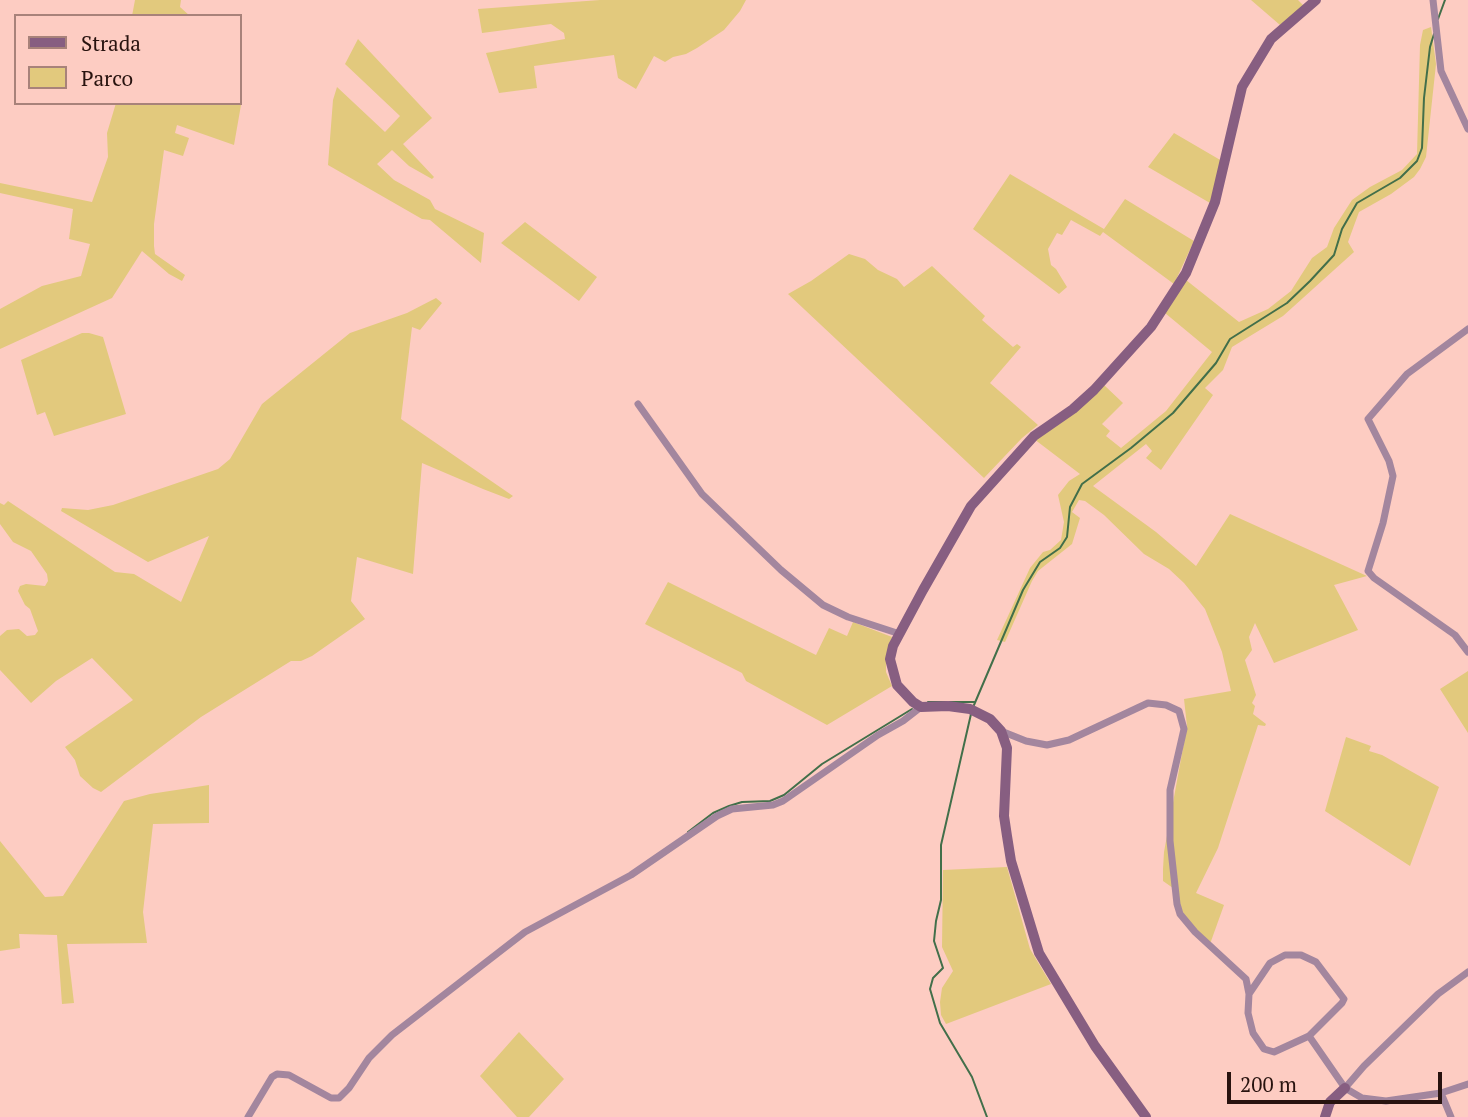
<!DOCTYPE html>
<html>
<head>
<meta charset="utf-8">
<style>
  body { margin:0 }
  #map { position:relative; width:1468px; height:1117px; overflow:hidden; background:#fdccc2; font-family:"PT Serif",serif }
  canvas { display:block }
  .legend { position:absolute; left:14px; top:14px; width:228px; height:91px; box-sizing:border-box; background:#fdccc2; border:2px solid #a8827a; margin:0; padding:9px 12px; list-style:none; font-size:21px; color:#28130f }
  .legend li { display:flex; align-items:center; gap:14px; height:35px }
  .legend b { width:35px; border:2px solid #a8827a }
  .scale { position:absolute; left:1227px; top:1072px; width:215px; height:32px; box-sizing:border-box; border:4px solid #28130f; border-top:0; padding-left:9px; font-size:21px; line-height:24px; white-space:nowrap; color:#28130f; -webkit-text-stroke:5px #fdccc2; paint-order:stroke }
</style>
</head>
<body>
<div id="map">
<canvas width="1468" height="1117"></canvas>
<ul class="legend">
<li><b style="height:9px;background:#875e81"></b>Strada</li>
<li><b style="height:19px;background:#e2c97d"></b>Parco</li>
</ul>
<div class="scale">200 m</div>
</div>
<script>
const context = document.querySelector('canvas').getContext('2d');
context.lineJoin = 'round';
function fill(path, color) { context.fillStyle = color; context.fill(path, 'evenodd'); }
const toPath = rows => new Path2D(rows.map(r => 'M' + r).join(''));
function strokePath(path, color, width, dash) { context.strokeStyle = color; context.lineWidth = width; context.lineCap = dash ? 'butt' : 'round'; context.setLineDash(dash || []); context.stroke(path); }
const green = toPath([
  [135,0,181,0,180,7,190,16,132,16],
  [600,0,746,0,740,11,724,30,697,48,686,54,673,57,665,62,654,56,636,89,618,78,614,55,534,66,537,88,499,93,486,53,565,39,564,33,551,24,482,33,478,9],
  [1251,0,1298,0,1304,6,1280,25],
  [1431,27,1436,64,1426,157,1420,169,1414,177,1391,194,1359,212,1348,242,1354,252,1283,316,1232,347,1223,370,1205,388,1213,395,1161,470,1146,458,1152,451,1146,444,1093,486,1156,532,1196,566,1230,514,1367,576,1334,585,1358,630,1274,663,1255,623,1249,637,1252,650,1245,660,1256,695,1252,703,1255,706,1253,714,1266,724,1265,726,1258,725,1218,848,1196,893,1224,905,1210,944,1190,924,1178,904,1173,888,1163,881,1163,869,1164,852,1187,726,1184,699,1231,691,1222,652,1205,609,1184,583,1169,569,1144,554,1104,515,1085,501,1079,500,1072,512,1080,518,1072,544,1038,571,1032,581,1005,642,997,640,1030,568,1043,552,1050,550,1061,540,1064,522,1058,495,1069,481,1080,474,1034,439,1104,385,1123,403,1102,424,1110,431,1106,436,1121,448,1166,411,1212,352,1165,313,1186,280,1239,322,1268,309,1291,291,1312,258,1327,247,1334,228,1352,200,1370,187,1402,170,1417,154,1420,45,1423,30],
  [358,39,432,118,403,144,434,177,432,179,409,166,392,150,377,164,394,180,430,200,435,209,484,233,481,263,430,220,422,219,328,165,333,100,337,87,385,132,400,116,345,64],
  [240,87,241,105,234,145,177,125,175,133,189,138,183,156,164,150,154,224,154,246,155,254,185,275,182,281,169,274,142,251,112,298,0,349,0,309,42,286,81,276,90,244,69,239,73,209,0,193,0,183,92,202,108,157,107,133,116,103,240,103],
  [1174,133,1222,161,1210,203,1148,167],
  [1010,174,1104,229,1125,199,1194,241,1174,284,1103,232,1100,236,1071,220,1062,235,1057,233,1048,249,1051,265,1056,269,1067,287,1059,294,973,229],
  [525,222,597,277,579,301,501,243],
  [849,254,865,259,878,270,897,279,904,287,932,266,985,316,982,320,1013,347,1017,344,1021,347,990,383,1038,425,1022,438,984,478,788,294,811,281],
  [436,298,442,303,420,330,412,327,401,419,513,496,509,499,483,489,422,463,413,574,357,557,351,601,365,619,312,656,301,661,291,661,201,717,101,792,93,788,80,776,75,760,65,747,133,700,92,658,56,681,31,703,0,670,0,636,7,630,19,629,27,636,35,635,38,631,30,609,25,605,18,591,20,586,26,584,45,586,48,581,47,574,31,551,13,542,0,524,0,503,4,505,8,501,115,572,134,574,181,602,209,536,148,562,61,511,62,508,88,510,113,505,218,469,230,459,262,404,350,333,407,313],
  [82,333,89,333,103,337,126,414,54,436,45,412,37,415,21,360],
  [668,582,816,655,829,628,847,636,853,622,892,637,886,656,886,672,892,686,827,725,746,681,742,673,645,624],
  [1468,671,1468,733,1440,689],
  [1346,737,1371,746,1369,751,1382,755,1439,787,1410,866,1325,811],
  [209,785,209,823,153,824,143,912,147,943,67,944,74,1003,62,1004,57,935,19,934,20,948,0,951,0,841,45,897,63,896,124,801,150,794],
  [1007,867,1030,949,1051,984,946,1024,941,1015,940,1002,942,988,953,971,942,947,943,870],
  [519,1032,564,1079,529,1117,517,1117,480,1076]
]);
const stream = toPath([
  [1438,19,1445,0],
  [928,702,975,702],
  [974,705,1023,590,1040,562,1060,548,1067,537,1070,507,1082,484,1131,448,1173,413,1216,363,1230,339,1287,303,1310,281,1334,255,1342,229,1357,203,1400,178,1417,161,1422,148,1424,98,1430,47,1434,34],
  [971,714,941,845,941,900,936,921,934,941,943,968,933,978,930,989,940,1023,972,1077,987,1117],
  [688,832,713,813,729,806,742,802,770,801,784,795,822,764,912,709]
]);
const street = toPath([
  [1433,0,1441,71,1468,129],
  [1468,329,1407,374,1368,419,1389,461,1393,476,1383,523,1368,571,1374,578,1455,635,1468,652],
  [638,404,702,494,781,570,823,605,848,617,900,634],
  [1001,731,1026,741,1047,745,1069,740,1148,703,1166,705,1179,711,1184,729,1170,790,1170,841,1177,904,1180,914,1195,932,1246,979,1249,994],
  [1309,1036,1274,1052,1264,1049,1253,1033,1248,1013,1249,994,1270,963,1285,955,1301,955,1316,962,1344,999,1342,1003,1309,1036,1345,1088,1362,1098,1386,1101,1441,1093,1468,1084],
  [1345,1088,1364,1066,1438,994,1468,972],
  [1441,1093,1451,1117],
  [248,1117,272,1077,277,1074,289,1075,331,1098,339,1098,349,1088,369,1058,392,1035,525,932,631,875,717,816,732,809,773,805,783,801,878,735,903,721,921,707]
]);
const secondary = toPath([
  [1146,1117,1095,1046,1039,953,1011,861,1007,836,1004,816,1007,748,1001,731,990,719,970,709,948,706,921,707,913,702,897,685,890,659,893,646,923,590,971,506,1034,436,1073,409,1094,390,1151,327,1186,273,1215,202,1242,87,1271,39,1316,0],
  [1325,1117,1330,1102,1345,1088]
]);
fill(green, '#e2c97d');
strokePath(stream, '#426f4a', 2);
strokePath(street, '#a3869e', 7);
strokePath(secondary, '#875e81', 10);
</script>
</body>
</html>
